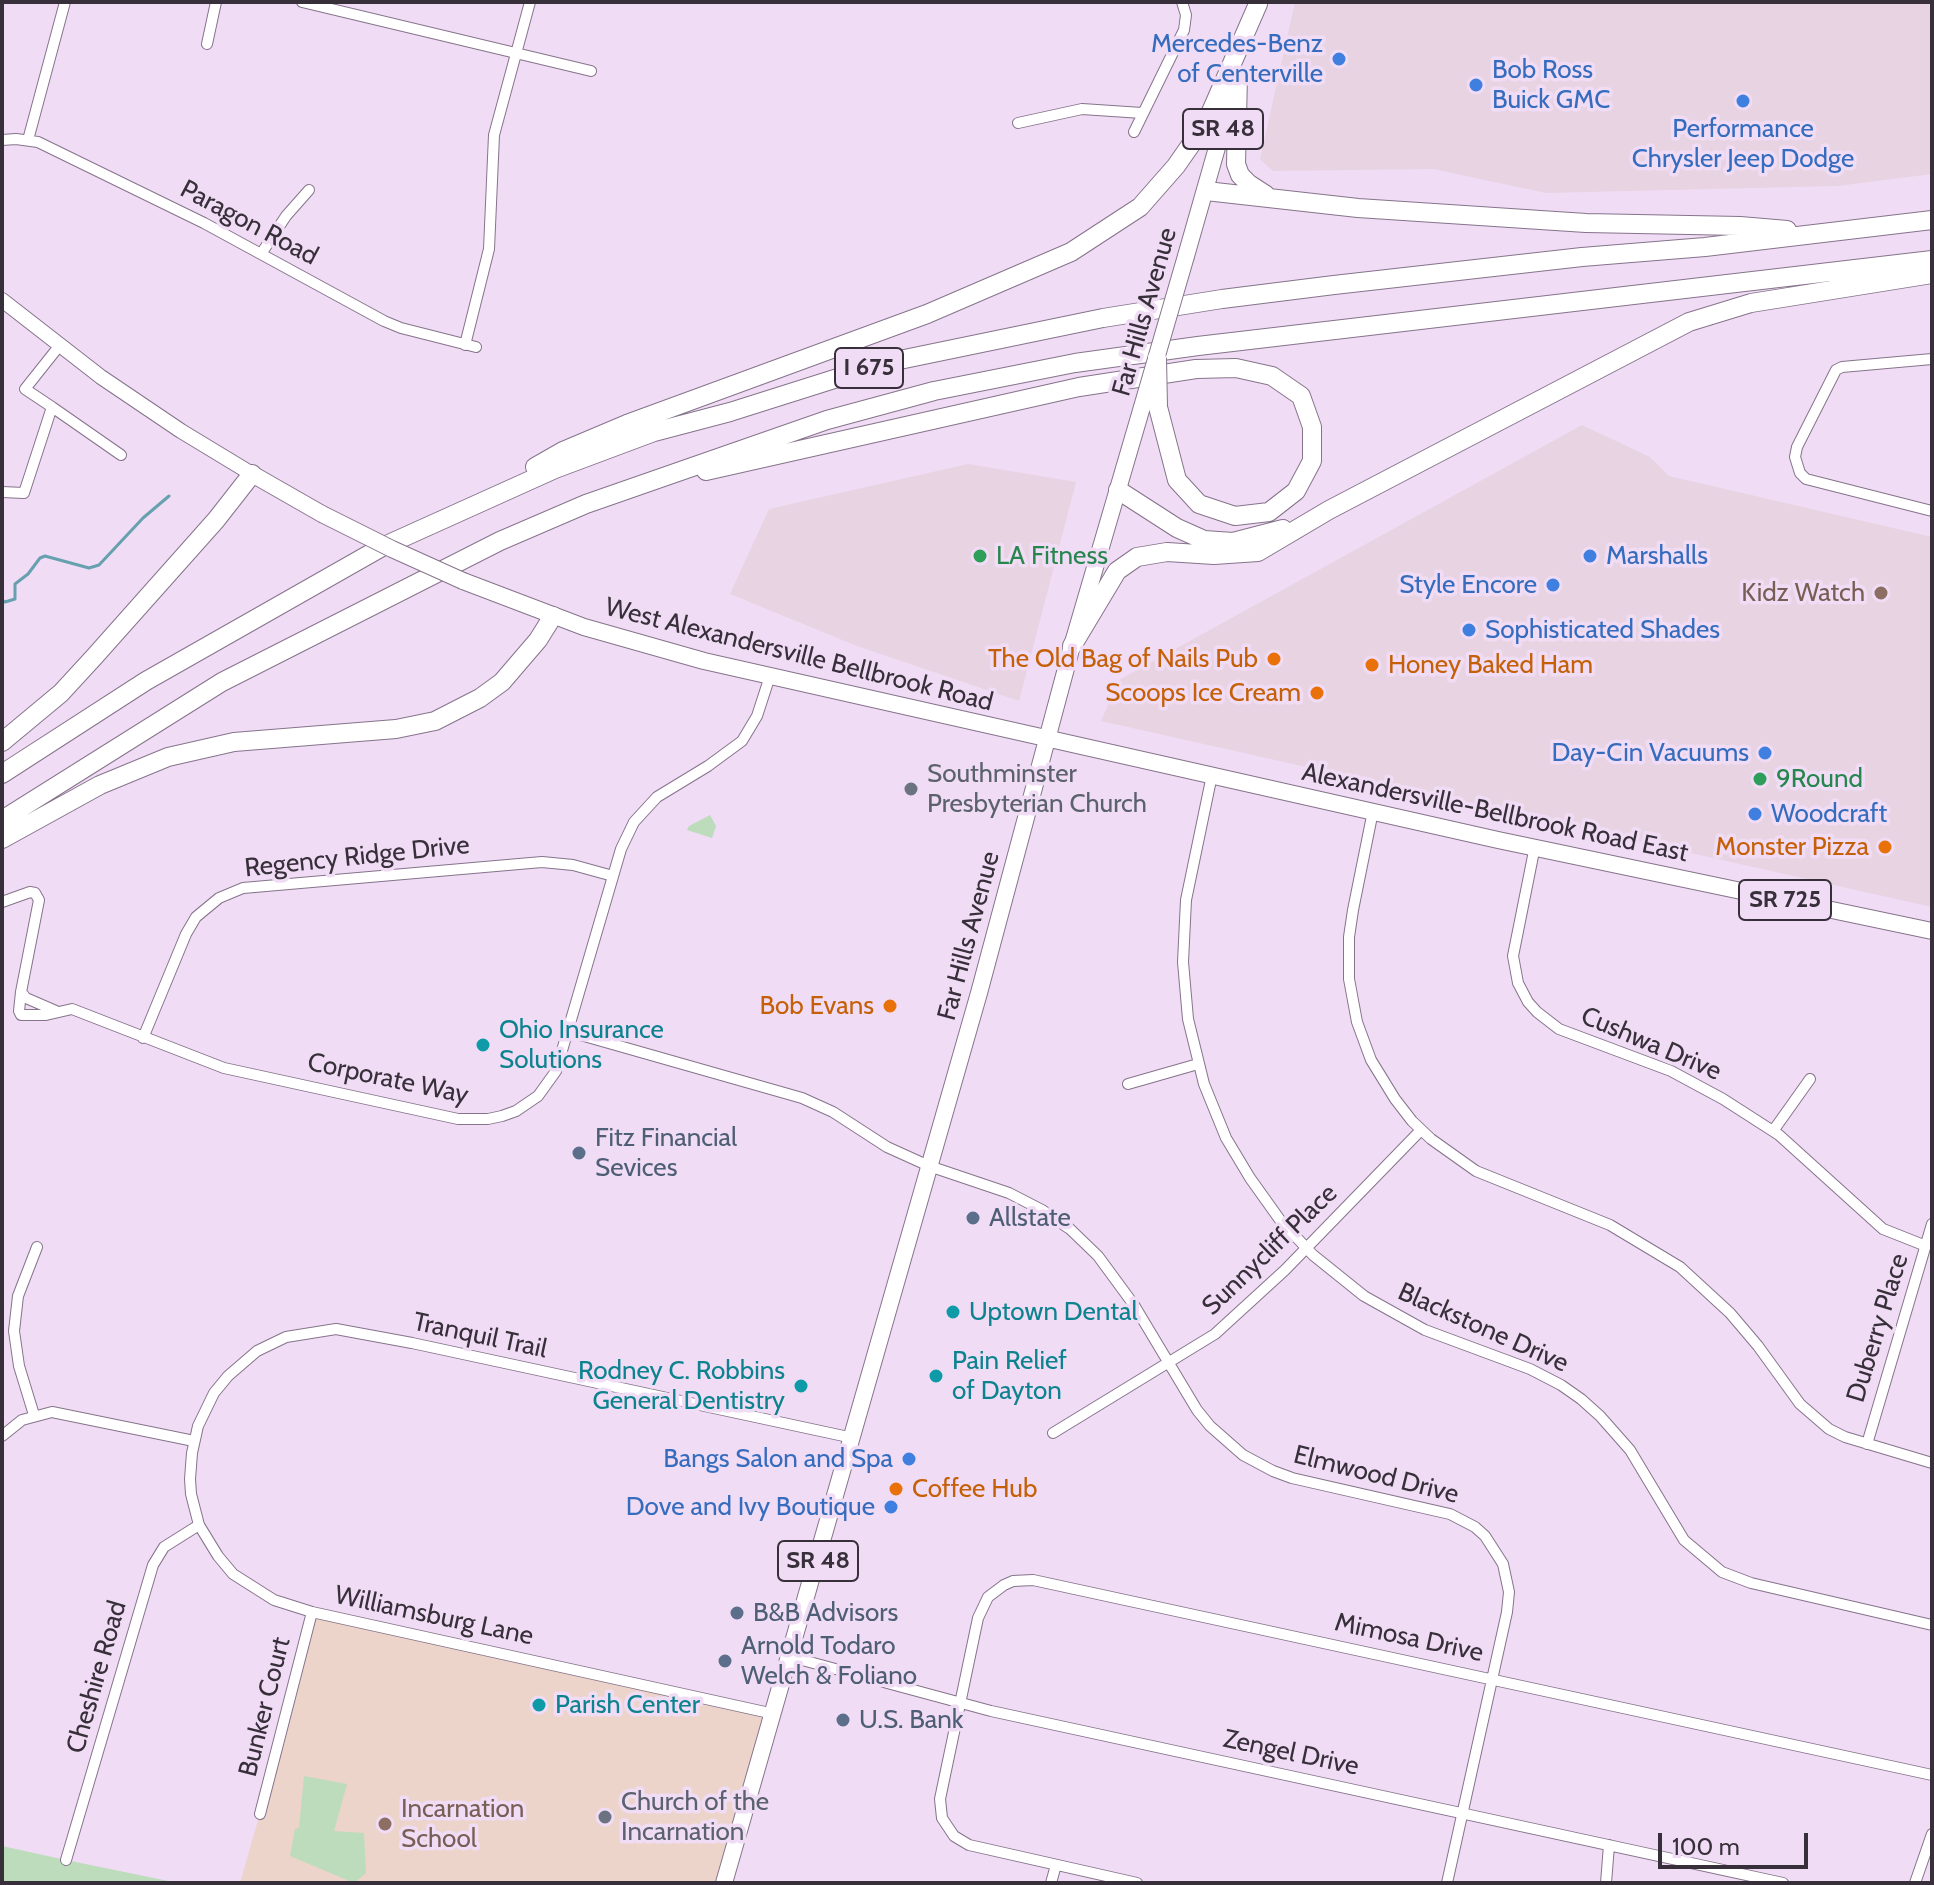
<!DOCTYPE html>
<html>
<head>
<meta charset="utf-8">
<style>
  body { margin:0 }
  #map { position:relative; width:1934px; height:1885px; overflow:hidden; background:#f0dcf5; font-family:Cabin,sans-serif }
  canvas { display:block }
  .frame { position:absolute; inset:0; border:4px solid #372f39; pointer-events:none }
  .scale { position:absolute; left:1658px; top:1833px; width:150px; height:36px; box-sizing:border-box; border:4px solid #372f39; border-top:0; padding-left:10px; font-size:24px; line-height:28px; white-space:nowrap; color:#372f39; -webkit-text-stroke:6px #f0dcf5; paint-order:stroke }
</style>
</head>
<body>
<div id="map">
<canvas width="1934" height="1885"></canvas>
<div class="frame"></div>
<div class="scale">100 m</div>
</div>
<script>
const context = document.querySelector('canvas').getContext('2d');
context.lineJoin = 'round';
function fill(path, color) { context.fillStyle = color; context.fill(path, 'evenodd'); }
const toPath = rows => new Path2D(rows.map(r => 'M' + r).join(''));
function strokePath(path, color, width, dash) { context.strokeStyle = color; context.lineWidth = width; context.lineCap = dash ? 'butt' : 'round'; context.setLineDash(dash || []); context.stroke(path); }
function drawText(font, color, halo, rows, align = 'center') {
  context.font = font + ' Cabin,sans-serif'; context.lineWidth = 7; context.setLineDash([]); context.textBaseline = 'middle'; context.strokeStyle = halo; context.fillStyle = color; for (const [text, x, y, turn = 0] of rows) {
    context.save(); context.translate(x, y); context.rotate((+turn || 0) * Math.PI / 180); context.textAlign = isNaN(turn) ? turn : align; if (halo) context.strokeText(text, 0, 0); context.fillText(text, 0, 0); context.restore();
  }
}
const commercial = toPath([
  [1295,2,1932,2,1932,174,1837,186,1546,193,1433,169,1273,171,1260,159],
  [1582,425,1650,457,1669,476,1932,537,1932,907,1101,721,1119,680],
  [968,464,1076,482,1019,701,857,646,730,594,769,509]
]);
const education = toPath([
  [312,1612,774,1714,724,1883,240,1883,277,1754]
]);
const green = toPath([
  [710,815,716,826,712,838,687,830,689,826],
  [304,1776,347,1784,334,1831,364,1833,366,1873,354,1883,290,1856,295,1829,299,1828],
  [2,1846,66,1860,178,1883,2,1883]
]);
const stream = toPath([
  [2,600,5,602,15,599,15,584,28,574,40,558,45,556,89,568,99,565,143,518,169,496]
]);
const minor = toPath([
  [302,2,591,71],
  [207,44,216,2],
  [1018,123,1082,109,1142,113],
  [1134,132,1184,30,1186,15,1182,2],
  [2,140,16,139,38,142,204,223,384,321,401,328,476,347],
  [28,140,65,2],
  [261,254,286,216,309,190],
  [465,345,489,249,494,135,530,2],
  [1932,359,1842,367,1836,370,1797,447,1795,457,1800,473,1806,479,1932,511],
  [52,407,121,455],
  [2,492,24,493,52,407,25,389,60,345],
  [1212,775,1186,900,1183,962,1188,1019,1204,1084,1226,1138,1250,1178,1280,1220,1313,1255,1364,1296,1425,1330,1530,1369,1561,1385,1581,1399,1600,1416,1630,1450,1684,1540,1722,1572,1751,1583,1932,1625],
  [1373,811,1353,910,1349,937,1349,979,1357,1022,1371,1060,1395,1099,1412,1121,1431,1139,1476,1171,1610,1225,1680,1267,1730,1313,1758,1346,1800,1404,1829,1429,1845,1437,1932,1463],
  [1535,846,1513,956,1518,983,1528,1002,1537,1012,1559,1029,1671,1071,1723,1099,1779,1135,1883,1229,1926,1246],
  [2,902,30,892,35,893,39,900,21,992,19,1011,21,1015,46,1015,72,1009,224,1068,458,1119,488,1119,502,1116,516,1111,538,1096,556,1071,621,849,634,822,657,797,708,766,742,741,757,716,770,676],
  [21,992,26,998,56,1011],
  [570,1032,802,1098,833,1112,887,1147,929,1166,1009,1193,1042,1210,1070,1229,1098,1256,1134,1305,1197,1410,1210,1426,1243,1455,1273,1471,1292,1478,1450,1514,1475,1527,1485,1536,1503,1564,1509,1592,1507,1612,1447,1883],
  [143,1038,186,934,196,917,219,898,243,888,542,862,573,865,613,876],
  [1128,1084,1198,1064],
  [1773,1131,1810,1079],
  [34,1415,19,1366,14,1331,18,1296,37,1247],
  [1053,1433,1215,1334,1285,1270,1421,1130],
  [2,1436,22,1420,52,1412,194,1441],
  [1867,1444,1932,1224],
  [791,1657,991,1711,1783,1883],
  [774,1714,312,1612,274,1600,233,1574,218,1556,199,1525,191,1494,190,1479,192,1453,198,1426,214,1393,228,1376,257,1351,286,1337,336,1329,412,1343,853,1438],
  [260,1814,312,1612],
  [66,1860,153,1565,164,1547,199,1525],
  [1051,1883,1056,1865],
  [1137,1883,969,1845,954,1836,942,1818,940,1799,978,1618,988,1597,1004,1585,1013,1581,1033,1580,1932,1775],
  [1606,1883,1609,1845],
  [1915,1883,1932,1834]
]);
const secondary = toPath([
  [2,300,101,377,181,431,252,474]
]);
const primary = toPath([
  [1186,256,1234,88],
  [252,474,322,514],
  [463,581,584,627,704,661,1498,840,1932,931],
  [724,1883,979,993,1072,646,1142,407]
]);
const motorway = toPath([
  [1238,75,1236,164,1240,175,1249,184,1266,195],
  [1206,191,1358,208,1586,223,1740,226,1787,230],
  [535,467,563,451,627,424,927,314,1071,252,1140,207,1176,166,1206,123,1258,4],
  [706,471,1079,387,1196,369,1236,368,1272,376,1301,396,1312,427,1312,461,1296,491,1269,512,1235,516,1199,504,1177,480,1158,407],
  [1118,490,1177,528,1204,540,1233,542,1283,529],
  [1072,646,1117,571,1137,557,1167,552,1214,555,1258,552,1329,510,1689,322,1751,303,1932,274],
  [2,742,61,693,95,656,216,520,252,474],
  [2,774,146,681,382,547,555,469,654,432,730,412,885,363,1103,318,1222,299,1334,285,1582,257,1705,247,1932,220],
  [2,820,222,682,500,541,586,504,827,420,934,391,1075,363,1198,346,1932,260],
  [2,839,100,785,168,757,234,742,396,729,435,721,480,698,502,682,538,640,553,616]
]);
const primaryBridge = toPath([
  [1142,407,1186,256],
  [322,514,392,549,463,581]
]);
const motorwayBridge = toPath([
  [1157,358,1158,407]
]);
const markers = [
  [1339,59,8,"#3f7fe0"],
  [1476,85,8,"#3f7fe0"],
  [1743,101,8,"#3f7fe0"],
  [980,556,8,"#2e9e5b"],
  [1590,556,8,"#3f7fe0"],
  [1553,585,8,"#3f7fe0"],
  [1881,593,8,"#8d6e63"],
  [1469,630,8,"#3f7fe0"],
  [1274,659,8,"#e8710a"],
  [1372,665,8,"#e8710a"],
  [1317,693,8,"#e8710a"],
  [1765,753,8,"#3f7fe0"],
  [1760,779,8,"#2e9e5b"],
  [911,789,8,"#6b7280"],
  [1755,814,8,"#3f7fe0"],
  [1885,847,8,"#e8710a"],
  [890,1006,8,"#e8710a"],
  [483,1045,8,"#0f9aa8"],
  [579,1153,8,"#5c6f8a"],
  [973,1218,8,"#5c6f8a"],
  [953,1312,8,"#0f9aa8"],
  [936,1376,8,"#0f9aa8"],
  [801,1386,8,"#0f9aa8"],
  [909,1459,8,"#3f7fe0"],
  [896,1489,8,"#e8710a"],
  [891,1507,8,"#3f7fe0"],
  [737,1613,8,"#5c6f8a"],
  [725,1661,8,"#5c6f8a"],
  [539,1705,8,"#0f9aa8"],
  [843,1720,8,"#5c6f8a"],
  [605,1817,8,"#6b7280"],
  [385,1824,8,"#8d6e63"]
];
const shields = [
  [1223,129,80],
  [869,368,68],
  [1785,900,92],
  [818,1561,80]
];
const shieldNames = [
  ["SR 48",1223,129],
  ["I 675",869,368],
  ["SR 725",1785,900],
  ["SR 48",818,1561]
];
const shopNames = [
  ["Mercedes-Benz",1323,44],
  ["of Centerville",1323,74],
  ["Bob Ross",1492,70,"left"],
  ["Buick GMC",1492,100,"left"],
  ["Performance",1743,129,"center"],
  ["Chrysler Jeep Dodge",1743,159,"center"],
  ["Marshalls",1606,556,"left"],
  ["Style Encore",1537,585],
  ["Sophisticated Shades",1485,630,"left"],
  ["Day-Cin Vacuums",1749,753],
  ["Woodcraft",1771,814,"left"],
  ["Bangs Salon and Spa",893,1459],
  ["Dove and Ivy Boutique",875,1507]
];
const streetNames = [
  ["Paragon Road",249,223,28],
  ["Far Hills Avenue",1145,312,-74],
  ["West Alexandersville Bellbrook Road",799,655,14],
  ["Alexandersville-Bellbrook Road East",1495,813,12],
  ["Regency Ridge Drive",357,857,-6],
  ["Far Hills Avenue",969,936,-75],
  ["Cushwa Drive",1651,1044,23],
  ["Corporate Way",388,1079,12],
  ["Sunnycliff Place",1270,1250,-44],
  ["Blackstone Drive",1483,1328,24],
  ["Duberry Place",1878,1328,-73],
  ["Tranquil Trail",480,1336,12],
  ["Elmwood Drive",1376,1475,14],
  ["Williamsburg Lane",434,1616,12],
  ["Mimosa Drive",1409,1638,12],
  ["Cheshire Road",97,1677,-74],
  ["Bunker Court",265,1707,-76],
  ["Zengel Drive",1291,1753,12]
];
const leisureNames = [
  ["LA Fitness",996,556],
  ["9Round",1776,779]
];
const educationNames = [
  ["Kidz Watch",1865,593],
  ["Incarnation",401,1809,"left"],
  ["School",401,1839,"left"]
];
const foodNames = [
  ["The Old Bag of Nails Pub",1258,659],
  ["Honey Baked Ham",1388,665,"left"],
  ["Scoops Ice Cream",1301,693],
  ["Monster Pizza",1869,847],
  ["Bob Evans",874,1006],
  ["Coffee Hub",912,1489,"left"]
];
const worshipNames = [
  ["Southminster",927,774],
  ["Presbyterian Church",927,804],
  ["Church of the",621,1802],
  ["Incarnation",621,1832]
];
const cultureNames = [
  ["Ohio Insurance",499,1030],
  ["Solutions",499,1060],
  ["Uptown Dental",969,1312],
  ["Pain Relief",952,1361],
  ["of Dayton",952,1391],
  ["Rodney C. Robbins",785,1371,"right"],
  ["General Dentistry",785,1401,"right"],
  ["Parish Center",555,1705]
];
const serviceNames = [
  ["Fitz Financial",595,1138],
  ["Sevices",595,1168],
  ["Allstate",989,1218],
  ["B&B Advisors",753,1613],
  ["Arnold Todaro",741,1646],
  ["Welch & Foliano",741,1676],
  ["U.S. Bank",859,1720]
];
fill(commercial, '#e8d3e2');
fill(education, '#ecd4cb');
fill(green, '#bcdcbb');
strokePath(stream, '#67a0af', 3);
strokePath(minor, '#86748b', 12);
strokePath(secondary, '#86748b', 16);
strokePath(primary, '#86748b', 18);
strokePath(motorway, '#86748b', 20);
strokePath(minor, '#fff', 10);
strokePath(secondary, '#fff', 14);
strokePath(primary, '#fff', 16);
strokePath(motorway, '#fff', 18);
strokePath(primaryBridge, '#86748b', 18, []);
strokePath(motorwayBridge, '#86748b', 20, []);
strokePath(primaryBridge, '#fff', 16);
strokePath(motorwayBridge, '#fff', 18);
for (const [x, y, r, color] of markers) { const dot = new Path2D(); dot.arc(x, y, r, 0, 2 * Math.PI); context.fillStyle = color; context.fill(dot); strokePath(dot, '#f0dcf5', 3); }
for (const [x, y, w] of shields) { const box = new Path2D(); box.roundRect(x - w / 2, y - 20, w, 40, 6); context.fillStyle = '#f0dcf5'; context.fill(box); strokePath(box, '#372f39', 2); }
drawText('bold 24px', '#372f39', null, shieldNames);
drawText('26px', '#366cbe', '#f0dcf5', shopNames, 'right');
drawText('26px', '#372f39', '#f0dcf5', streetNames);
drawText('26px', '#27864d', '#f0dcf5', leisureNames, 'left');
drawText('26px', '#785e54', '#f0dcf5', educationNames, 'right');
drawText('26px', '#c56008', '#f0dcf5', foodNames, 'right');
drawText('26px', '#5b616d', '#f0dcf5', worshipNames, 'left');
drawText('26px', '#0d838f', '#f0dcf5', cultureNames, 'left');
drawText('26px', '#4e5e75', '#f0dcf5', serviceNames, 'left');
</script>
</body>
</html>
